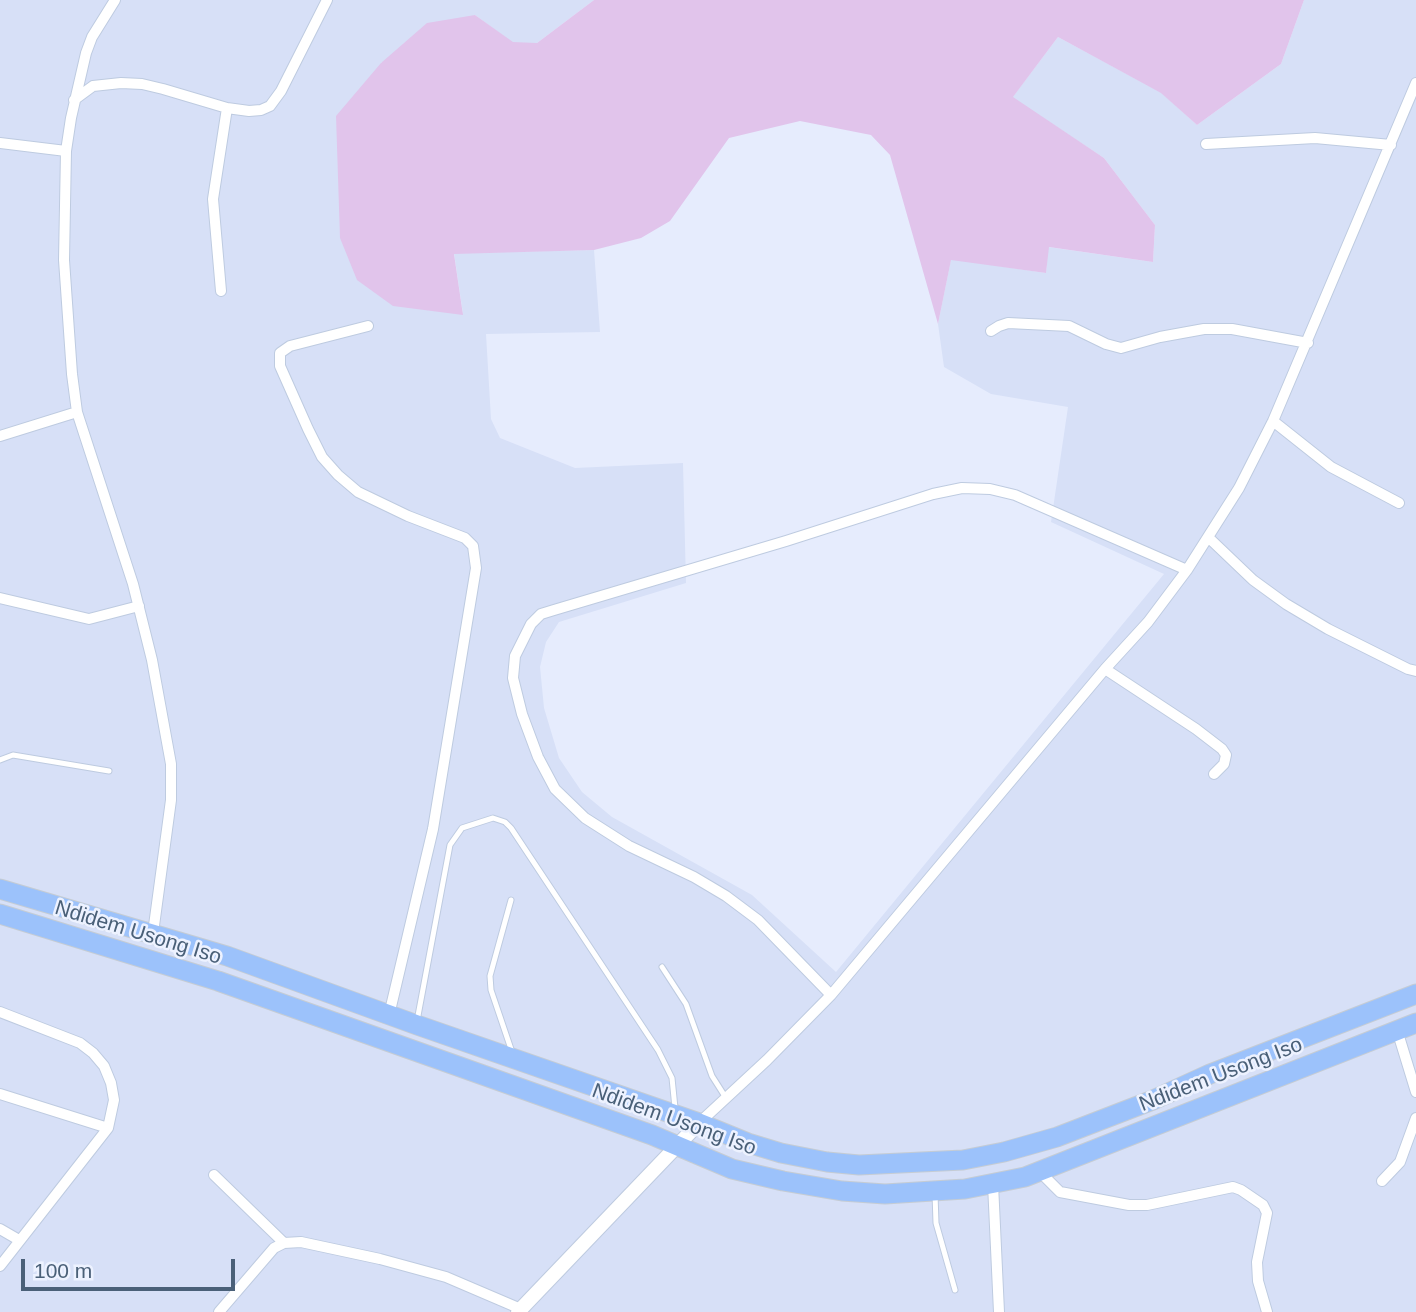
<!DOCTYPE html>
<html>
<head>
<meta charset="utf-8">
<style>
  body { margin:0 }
  #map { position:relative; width:1416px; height:1312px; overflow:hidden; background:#e6ecfd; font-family:Arial,sans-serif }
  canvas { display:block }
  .scale { position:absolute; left:21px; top:1259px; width:214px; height:32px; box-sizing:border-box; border:4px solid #4a6078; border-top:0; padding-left:9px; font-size:21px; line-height:24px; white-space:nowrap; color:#4a6078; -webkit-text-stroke:5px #edf2ff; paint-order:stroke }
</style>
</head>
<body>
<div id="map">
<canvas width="1416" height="1312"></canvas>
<div class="scale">100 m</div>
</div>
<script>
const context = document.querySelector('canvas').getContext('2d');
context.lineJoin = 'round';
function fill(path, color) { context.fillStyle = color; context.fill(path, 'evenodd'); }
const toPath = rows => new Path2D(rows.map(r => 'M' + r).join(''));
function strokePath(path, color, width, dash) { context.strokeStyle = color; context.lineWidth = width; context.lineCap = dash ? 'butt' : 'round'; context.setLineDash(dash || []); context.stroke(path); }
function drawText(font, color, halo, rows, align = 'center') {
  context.font = font + ' Arial,sans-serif'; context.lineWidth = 5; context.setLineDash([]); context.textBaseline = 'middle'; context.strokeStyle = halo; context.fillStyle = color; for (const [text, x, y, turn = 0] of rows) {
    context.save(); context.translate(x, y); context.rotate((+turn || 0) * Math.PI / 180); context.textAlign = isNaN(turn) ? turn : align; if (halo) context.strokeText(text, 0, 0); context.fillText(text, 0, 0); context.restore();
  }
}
const residential = toPath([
  [0,0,594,0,537,43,513,43,475,15,381,63,463,314,454,253,594,250,600,332,486,334,491,419,500,438,575,468,683,463,686,583,559,622,546,642,540,667,544,708,559,758,582,792,612,817,752,895,836,972,1164,574,1051,522,1068,407,991,394,944,367,938,324,951,259,1046,273,1048,247,1153,262,1155,225,1104,158,1012,98,1058,37,1162,93,1197,125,1281,64,1304,0,1416,0,1416,1312,0,1312]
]);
const green = toPath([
  [594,0,1304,0,1281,64,1197,125,1161,93,1058,37,1013,97,1104,158,1155,225,1153,262,1049,247,1046,273,951,260,938,324,890,155,871,135,800,121,729,138,670,221,641,238,594,250,454,254,463,315,393,306,357,280,340,238,336,116,381,63,427,23,475,15,513,42,537,43]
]);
const service = toPath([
  [0,760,13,755,109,771],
  [511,900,490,976,491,990,512,1052],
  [662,967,686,1004,712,1076,726,1098],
  [417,1021,450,845,462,828,493,818,505,822,511,828,658,1050,672,1078,675,1108],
  [935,1194,936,1223,955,1290]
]);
const minor = toPath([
  [115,0,92,37,86,53,71,118,66,151,64,260,72,374,77,412,133,584,152,660,171,764,171,800,153,933],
  [74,100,93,86,121,83,142,84,163,89,227,108,249,111,261,110,270,106,281,91,327,0],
  [0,143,66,151],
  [1206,144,1315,138,1391,145],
  [221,291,213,199,227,108],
  [368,326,290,346,280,353,280,366,308,429,322,457,338,475,358,492,408,516,465,538,473,546,476,568,433,829,389,1015],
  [991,331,999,326,1008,323,1069,326,1106,344,1121,348,1160,337,1204,329,1232,329,1308,343],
  [1273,421,1331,467,1399,503],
  [0,436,77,412],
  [1209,538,1253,580,1286,604,1328,629,1408,669,1416,671],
  [0,598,89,619,139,606],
  [1105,669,1196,729,1222,749,1226,755,1224,764,1214,774],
  [831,995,758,920,726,896,694,877,629,846,585,818,555,789,538,757,522,714,513,678,515,656,531,624,541,614,554,610,786,541,933,494,962,488,990,489,1015,495,1187,570],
  [0,1012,80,1043,93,1053,104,1066,111,1083,114,1100,108,1128,0,1266],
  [1397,1030,1416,1092],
  [0,1094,108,1128],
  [699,1123,767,1060,831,995,1105,669,1148,622,1187,570,1239,488,1273,421,1416,83],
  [1039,1171,1060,1192,1129,1205,1147,1205,1233,1187,1241,1190,1263,1205,1267,1213,1257,1262,1258,1281,1267,1312],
  [214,1175,284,1243],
  [1382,1181,1400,1162,1416,1118],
  [993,1184,999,1312],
  [0,1229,19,1240],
  [219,1312,274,1248,284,1243,301,1242,380,1259,446,1277,521,1309]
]);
const tertiary = toPath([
  [518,1312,699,1123]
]);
const trunk = toPath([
  [0,889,227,956,417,1025,699,1123,748,1143,781,1153,827,1162,859,1165,963,1160,1004,1152,1057,1137,1153,1100,1210,1074,1416,994],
  [0,914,218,981,652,1135,732,1169,783,1181,842,1191,885,1194,965,1189,1025,1177,1416,1023]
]);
const streetNames = [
  ["Ndidem Usong Iso",138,933,17],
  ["Ndidem Usong Iso",1221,1075,-21],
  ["Ndidem Usong Iso",674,1120,20]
];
fill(residential, '#d7e0f7');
fill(green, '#e1c4eb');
strokePath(service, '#becbe0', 7);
strokePath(minor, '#becbe0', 12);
strokePath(tertiary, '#becbe0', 16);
strokePath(trunk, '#c5ccd4', 21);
strokePath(service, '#fff', 5);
strokePath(minor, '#fff', 10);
strokePath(tertiary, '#fff', 14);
strokePath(trunk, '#9cc2fb', 19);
drawText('21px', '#4a6078', '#edf2ff', streetNames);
</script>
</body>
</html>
